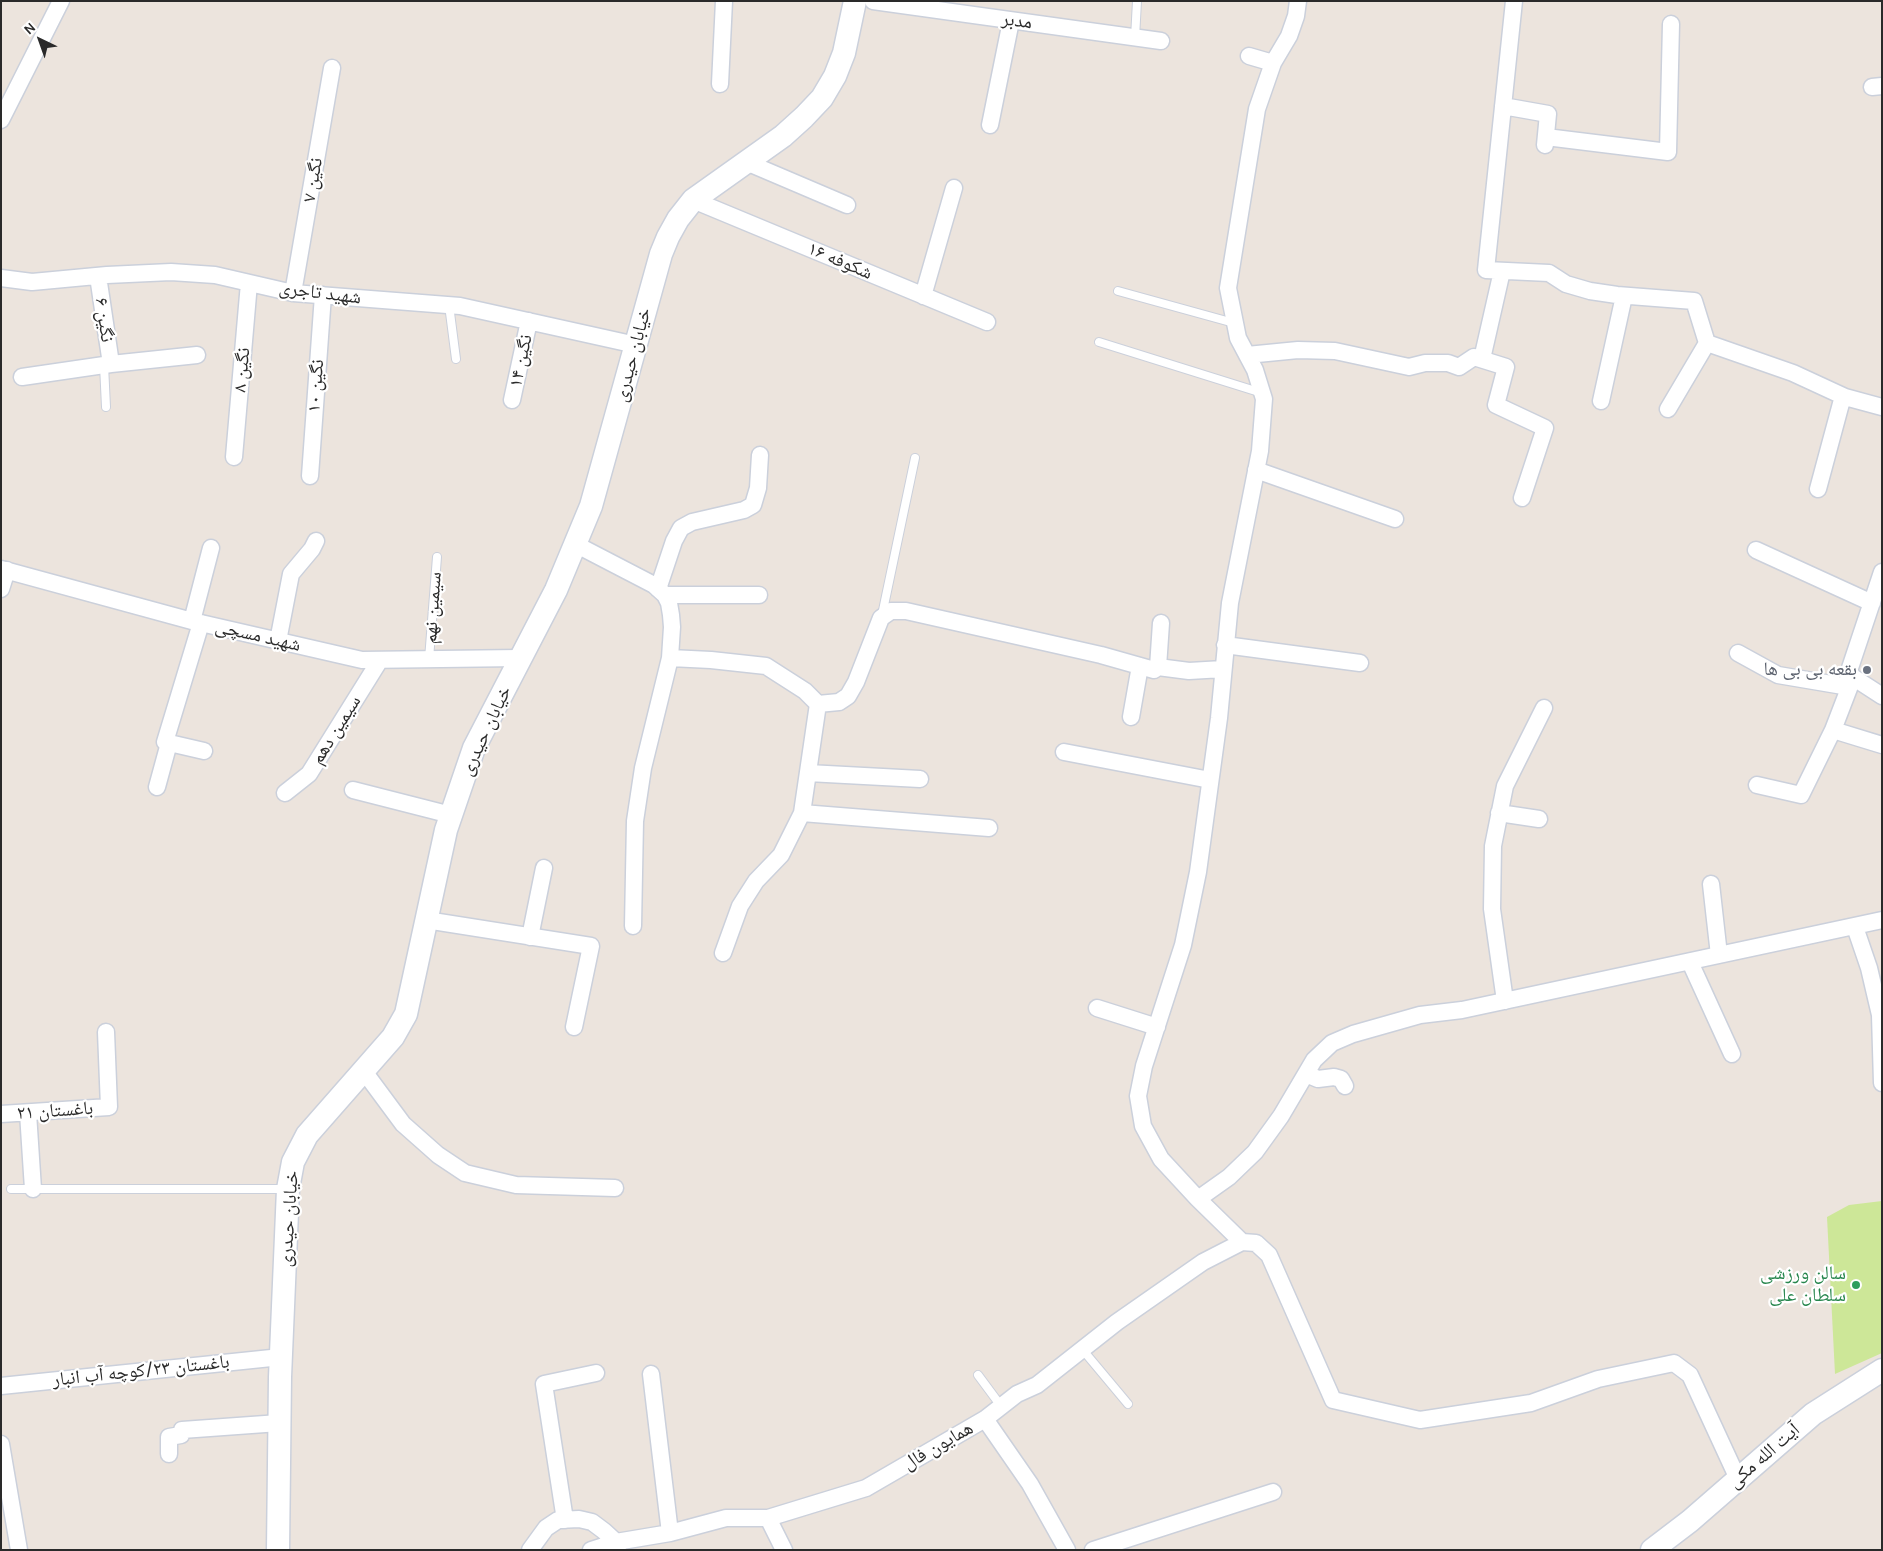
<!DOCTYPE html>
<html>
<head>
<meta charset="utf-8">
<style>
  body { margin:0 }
  #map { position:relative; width:1883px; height:1551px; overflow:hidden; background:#ece4dd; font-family:Karla,sans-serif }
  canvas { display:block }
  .frame { position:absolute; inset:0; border:2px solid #2a2a2a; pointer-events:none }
  .north { position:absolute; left:15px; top:15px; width:50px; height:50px; -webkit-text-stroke:4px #fff; paint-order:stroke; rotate:318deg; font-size:14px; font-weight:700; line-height:20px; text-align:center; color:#2a2a2a }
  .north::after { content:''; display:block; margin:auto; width:18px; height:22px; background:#2a2a2a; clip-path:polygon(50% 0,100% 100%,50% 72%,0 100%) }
</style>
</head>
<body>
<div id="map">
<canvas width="1883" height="1551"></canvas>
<div class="frame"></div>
<div class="north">N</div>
</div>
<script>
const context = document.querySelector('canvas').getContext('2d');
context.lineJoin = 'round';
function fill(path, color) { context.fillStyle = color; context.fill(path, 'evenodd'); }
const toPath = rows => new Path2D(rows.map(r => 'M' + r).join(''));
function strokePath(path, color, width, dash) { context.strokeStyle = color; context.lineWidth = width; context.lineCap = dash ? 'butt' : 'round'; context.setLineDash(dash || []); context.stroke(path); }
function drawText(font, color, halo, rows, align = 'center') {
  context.font = font + ' Karla,"Noto Naskh Arabic",sans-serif'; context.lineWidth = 4.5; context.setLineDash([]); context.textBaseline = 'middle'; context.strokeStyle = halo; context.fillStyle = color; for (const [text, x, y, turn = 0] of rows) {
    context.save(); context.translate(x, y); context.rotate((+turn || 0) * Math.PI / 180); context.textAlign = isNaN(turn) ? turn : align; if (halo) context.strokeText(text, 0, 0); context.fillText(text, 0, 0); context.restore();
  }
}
const pitch = toPath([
  [1882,1201,1882,1353,1835,1374,1827,1217,1849,1205]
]);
const lane = toPath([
  [1135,38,1137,1],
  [1118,291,1234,323],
  [449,305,456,359],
  [1099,342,1262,393],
  [104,365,106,407],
  [882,615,915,458],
  [429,659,437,557],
  [11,1189,286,1189],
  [1082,1349,1128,1404],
  [978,1375,1001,1406]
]);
const street = toPath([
  [873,1,1161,41],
  [1514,1,1486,270,1549,273,1566,284,1590,291,1617,295,1694,301,1707,343,1793,373,1845,397,1882,407],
  [1249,56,1273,63],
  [720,84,724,1],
  [1872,87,1882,86],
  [1503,106,1548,114,1545,145],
  [1,120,61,1],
  [990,125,1011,21],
  [1546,137,1668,152,1671,24],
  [746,162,847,205],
  [693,200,987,322],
  [98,276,111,364],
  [1,278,32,282,107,275,171,272,215,275,293,293,460,306,636,345],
  [293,293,332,68],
  [923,296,954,188],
  [1247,355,1298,350,1335,351,1409,367,1425,363,1448,363,1459,367,1474,357,1506,367,1496,405,1545,428,1522,498],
  [1482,359,1502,271],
  [22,377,111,364,197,355],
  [512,400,529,321],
  [1601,401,1624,296],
  [1668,409,1707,343],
  [234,457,249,283],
  [1256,470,1395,519],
  [310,476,323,295],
  [1818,489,1843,396],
  [575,544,654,585,665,595,669,603,671,615,672,627,670,658,643,768,635,821,633,926],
  [1756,550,1872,603],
  [1,569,192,621,362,660,520,658],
  [1882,572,1848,674,1882,696],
  [1,589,7,570],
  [658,589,674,541,681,528,692,522,744,510,753,505,758,488,760,455],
  [665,595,759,595],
  [192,621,211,548],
  [201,623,165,742,204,751],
  [278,641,291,574,312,549,316,541],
  [1225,645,1360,663],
  [1738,653,1778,675,1849,687],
  [670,658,711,660,766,666,805,691,818,704],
  [1158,667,1161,623],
  [1131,717,1140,666],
  [1833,730,1882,745],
  [1064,752,1210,780],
  [808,773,920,779],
  [1757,785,1801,795,1833,730,1853,678],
  [157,787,169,743],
  [353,790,451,815],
  [285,793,309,774,380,660],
  [802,813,989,828],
  [1499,813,1539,819],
  [1711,884,1719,955],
  [426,920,591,946,574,1027],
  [1855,927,1869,968,1880,1015,1882,1083],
  [530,937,544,868],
  [723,953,740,906,756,881,781,855,802,813,818,704,839,702,848,696,856,682,881,618,891,611,906,611,1101,655,1154,670,1158,667,1189,671,1223,669],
  [1690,962,1732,1054],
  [1505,1001,1492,909,1493,846,1505,786,1544,708],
  [1097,1008,1157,1027],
  [363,1070,403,1124,438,1155,465,1173,516,1185,615,1188],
  [1306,1074,1318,1079,1334,1077,1341,1079,1345,1086],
  [28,1113,33,1189],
  [1,1114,109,1107,106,1032],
  [1198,1199,1161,1159,1143,1126,1138,1096,1144,1066,1183,945,1198,872,1219,718,1230,603,1260,451,1264,399,1255,370,1238,338,1228,288,1257,109,1273,63,1289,36,1296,16,1298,1],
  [651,1374,670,1533],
  [1,1386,281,1357],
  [985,1419,1030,1484,1067,1550],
  [1,1444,19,1550],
  [169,1454,169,1437,181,1435,182,1430,279,1423],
  [1738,1479,1690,1375,1674,1363,1598,1379,1531,1403,1420,1420,1333,1400,1269,1255,1256,1243,1242,1242,1198,1199,1229,1177,1255,1152,1281,1116,1314,1060,1332,1043,1353,1034,1420,1015,1462,1010,1882,920],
  [768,1518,784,1550],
  [565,1520,544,1384,596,1373],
  [530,1550,546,1528,558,1520,579,1519,592,1522,604,1531,616,1542,618,1550],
  [591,1550,616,1542,670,1533,726,1518,768,1518,866,1488,985,1419,1017,1394,1037,1385,1117,1322,1203,1262,1242,1242],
  [1093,1550,1273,1492]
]);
const secondary = toPath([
  [278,1550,280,1377,288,1189,293,1162,307,1135,393,1037,406,1014,446,830,474,748,556,590,591,506,661,254,668,237,678,219,693,200,783,136,804,117,822,98,835,76,844,53,855,1],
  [1652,1550,1690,1521,1813,1414,1882,1370]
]);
const markers = [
  [1867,670,5,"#6b7280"],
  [1856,1285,5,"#2e9e5b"]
];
const streetNames = [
  ["مدبر",1017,21,8],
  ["نگین ۷",313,180,-80],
  ["شکوفه ۱۶",840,261,23],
  ["شهید تاجری",320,293,7],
  ["نگین ۶",104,320,82],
  ["خیابان حیدری",633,355,-75],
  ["نگین ۱۴",521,361,-78],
  ["نگین ۸",242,370,-85],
  ["نگین ۱۰",316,386,-86],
  ["سیمین نهم",433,608,-86],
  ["شهید مسچی",258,636,13],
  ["سیمین دهم",336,730,-58],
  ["خیابان حیدری",486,731,-65],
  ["باغستان ۲۱",55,1111,-4],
  ["خیابان حیدری",289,1219,-86],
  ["باغستان ۲۳/کوچه آب انبار",141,1371,-6],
  ["همایون فال",938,1446,-30],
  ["آیت الله مکی",1764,1456,-41]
];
const worshipNames = [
  ["بقعه بی بی ها",1857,670]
];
const leisureNames = [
  ["سالن ورزشی",1846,1274],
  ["سلطان علی",1846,1296]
];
fill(pitch, '#cde798');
strokePath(lane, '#cbd0db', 10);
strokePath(street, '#cbd0db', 19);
strokePath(secondary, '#cbd0db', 25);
strokePath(lane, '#fff', 8);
strokePath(street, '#fff', 16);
strokePath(secondary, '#fff', 22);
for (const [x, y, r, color] of markers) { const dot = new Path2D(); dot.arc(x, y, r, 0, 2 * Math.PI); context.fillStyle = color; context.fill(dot); strokePath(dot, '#fff', 2); }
drawText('19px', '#2a2a2a', '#fff', streetNames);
drawText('19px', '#5b616d', '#fff', worshipNames, 'right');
drawText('19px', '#27864d', '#fff', leisureNames, 'right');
</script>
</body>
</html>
